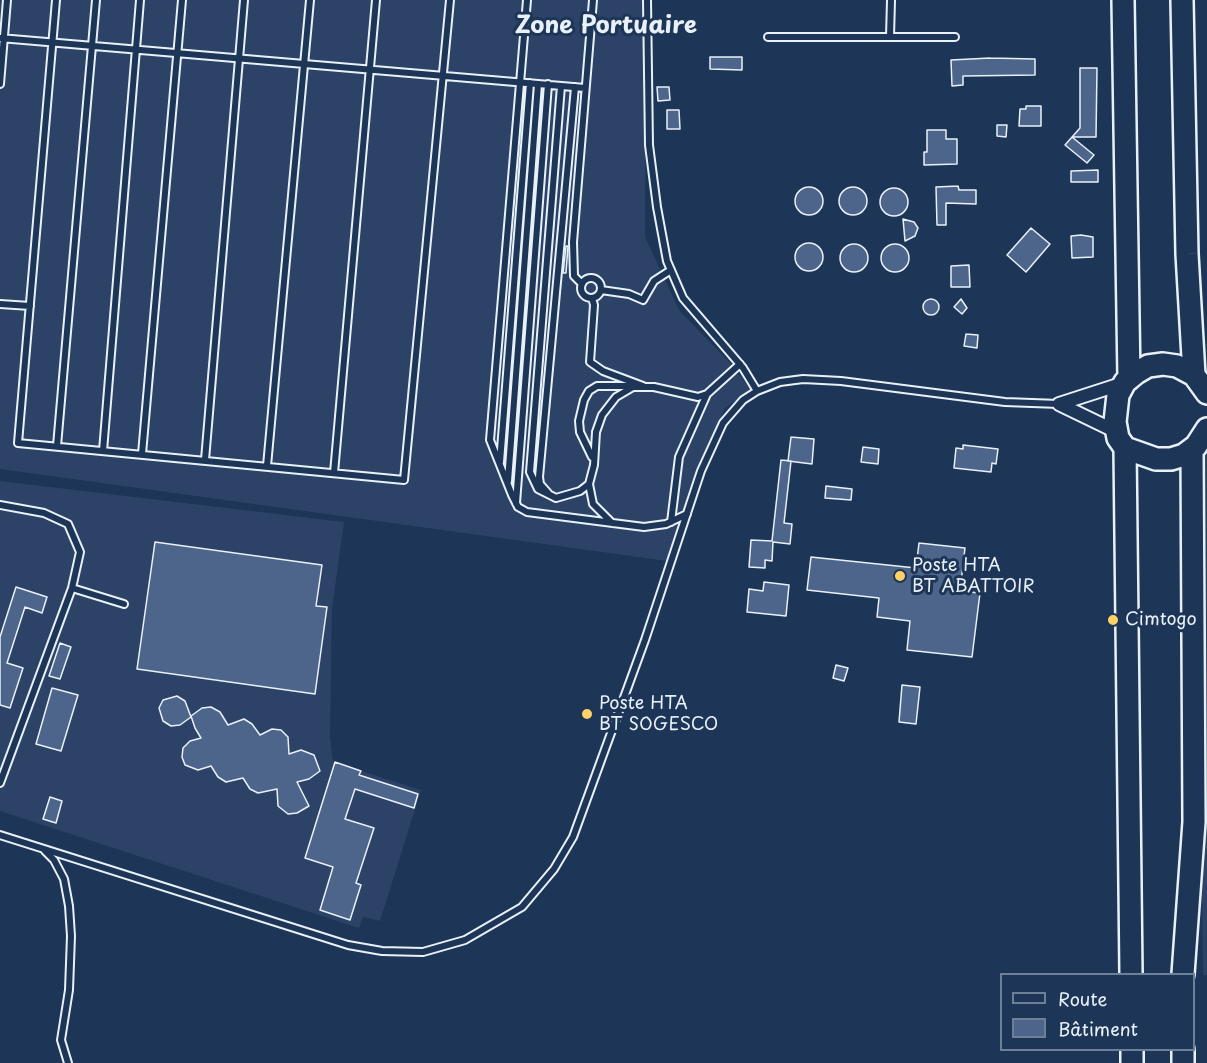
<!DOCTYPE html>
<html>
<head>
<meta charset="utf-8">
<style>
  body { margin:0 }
  #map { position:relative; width:1207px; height:1063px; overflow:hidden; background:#1d3557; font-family:"Playpen Sans",sans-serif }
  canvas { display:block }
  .legend { position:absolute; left:1000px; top:973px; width:195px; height:78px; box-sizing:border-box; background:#1d3557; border:2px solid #6e8097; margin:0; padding:8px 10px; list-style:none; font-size:18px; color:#e8f1f8 }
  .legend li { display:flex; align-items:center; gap:12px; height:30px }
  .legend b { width:30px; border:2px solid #6e8097 }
</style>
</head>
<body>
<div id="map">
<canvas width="1207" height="1063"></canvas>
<ul class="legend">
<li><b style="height:8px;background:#1d3557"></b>Route</li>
<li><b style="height:16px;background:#4e658b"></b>Bâtiment</li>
</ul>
</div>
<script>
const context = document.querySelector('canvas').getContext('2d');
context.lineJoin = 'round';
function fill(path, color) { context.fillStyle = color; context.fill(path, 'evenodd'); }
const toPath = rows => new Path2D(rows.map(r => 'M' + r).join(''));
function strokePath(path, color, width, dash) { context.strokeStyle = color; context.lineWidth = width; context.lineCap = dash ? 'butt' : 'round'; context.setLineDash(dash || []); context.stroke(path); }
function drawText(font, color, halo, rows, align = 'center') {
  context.font = font + ' "Playpen Sans",sans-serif'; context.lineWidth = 6; context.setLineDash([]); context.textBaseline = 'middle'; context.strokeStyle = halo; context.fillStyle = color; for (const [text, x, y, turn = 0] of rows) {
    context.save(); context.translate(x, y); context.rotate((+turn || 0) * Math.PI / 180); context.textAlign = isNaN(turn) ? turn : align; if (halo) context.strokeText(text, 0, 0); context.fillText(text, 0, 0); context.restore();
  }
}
const built = toPath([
  [0,0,646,0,645,237,679,310,730,363,751,390,725,408,667,561,0,469],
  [1207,452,1207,975,1203,975,1197,459],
  [0,481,344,522,332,609,330,737,333,762,421,790,380,921,363,917,359,928,0,811]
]);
const building = toPath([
  [710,57,742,57,742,70,710,69,710,57],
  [990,58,1035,59,1035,75,963,76,963,85,952,86,951,60,990,58],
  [1080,68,1097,68,1096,137,1072,137,1094,155,1087,163,1065,145,1080,128,1080,68],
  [657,87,669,87,670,100,658,101,657,87],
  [1026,106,1041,106,1041,126,1019,126,1020,109,1026,109,1026,106],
  [667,110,679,110,680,129,667,129,667,110],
  [997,125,1007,125,1006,137,997,136,997,125],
  [927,130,946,130,946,139,957,139,957,164,924,165,924,152,927,152,927,130],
  [1098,170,1098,182,1071,182,1071,171,1098,170],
  [958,186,959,190,976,190,976,204,946,203,946,225,937,225,936,187,958,186],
  '839 201a14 14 0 1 1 28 0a14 14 0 1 1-28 0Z',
  '795 201a14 14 0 1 1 28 0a14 14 0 1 1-28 0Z',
  '880 202a14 14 0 1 1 28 0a14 14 0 1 1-28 0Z',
  [903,219,914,222,918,228,915,236,905,241,903,219],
  [1031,228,1050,244,1026,272,1007,255,1031,228],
  [1081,235,1093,237,1093,257,1072,258,1071,236,1081,235],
  '795 257a14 14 0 1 1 28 0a14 14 0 1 1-28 0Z',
  '881 258a14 14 0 1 1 28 0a14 14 0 1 1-28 0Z',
  '840 258a14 14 0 1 1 28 0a14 14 0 1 1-28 0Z',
  [566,246,568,246,566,273,563,273,566,246],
  [969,265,970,287,951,287,951,266,969,265],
  '923 307a8 8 0 1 1 16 0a8 8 0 1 1-16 0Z',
  [961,299,967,308,962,314,954,307,961,299],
  [966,334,978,335,977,348,964,346,966,334],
  [791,437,814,439,812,464,788,461,791,437],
  [963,445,998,449,996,464,992,463,991,472,954,468,956,448,963,449,963,445],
  [863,447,879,449,878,464,861,462,863,447],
  [781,460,791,461,784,523,792,524,790,544,773,542,772,561,765,560,765,568,749,567,751,540,772,541,781,460],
  [826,486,852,489,851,500,825,498,826,486],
  [155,542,322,565,316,606,327,607,315,694,137,669,155,542],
  [919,543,965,548,960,591,980,593,972,657,907,650,910,621,877,617,879,598,807,590,811,557,916,568,919,543],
  [764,582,789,585,786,616,747,612,749,589,763,591,764,582],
  [16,587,47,597,42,613,25,607,7,663,23,668,10,708,0,705,0,637,16,587],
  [60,643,71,647,60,679,49,676,60,643],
  [836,665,848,668,844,681,833,678,836,665],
  [902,685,920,687,916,724,899,722,902,685],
  [52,688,78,695,61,751,36,744,52,688],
  [177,696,185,701,191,717,180,725,171,726,163,721,159,708,163,700,177,696],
  [211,707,220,712,228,725,244,719,252,724,260,735,272,729,281,730,288,737,289,754,301,750,314,755,320,771,309,779,297,782,309,806,297,813,288,814,278,806,277,789,258,793,250,789,243,778,226,782,218,777,211,766,198,770,185,765,182,757,183,748,190,741,201,738,195,728,191,716,202,708,211,707],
  [335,762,361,771,359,775,418,794,414,808,355,789,345,819,374,828,356,883,361,885,350,920,320,910,333,867,305,858,335,762],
  [50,797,62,801,56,823,43,819,50,797]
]);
const service = toPath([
  [56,0,18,443,404,480,450,0],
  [527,0,490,440,512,495,518,507,527,512,644,527,666,524,687,514],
  [647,0,649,145,657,207,667,261,683,298,743,368,757,391],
  [768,37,955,37],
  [890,37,891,0],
  [0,38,585,88],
  [0,84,7,0],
  [561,86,530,472,538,489,556,498,580,491,589,484,594,465,596,432,602,415,616,397,633,387,654,387,698,397,707,394,740,364],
  '581 288a10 10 0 1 1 20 0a10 10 0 1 1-20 0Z',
  [582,284,574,276,573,242,593,0],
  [601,290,629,294,643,300,654,281,671,270],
  [592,298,594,305,590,362,603,371,643,386],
  [0,304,30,306],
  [57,446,96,0],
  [103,451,140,0],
  [142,454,182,0],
  [592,457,580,432,579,421,584,400,589,391,597,386,633,386],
  [205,460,244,0],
  [500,462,530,83],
  [267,466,310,0],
  [334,473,376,0],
  [508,481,538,84],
  [589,484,593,504,612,523],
  [548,493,540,484,539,477,575,87],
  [516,503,548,84],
  [0,505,44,513,68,524,80,552,72,588,0,783],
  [671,522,679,457,707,394],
  [72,588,124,604],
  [0,835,348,945,382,951,423,952,465,940,522,907,554,869,573,837,645,640,701,471,723,423,743,400,757,391,780,382,803,379,841,381,1005,402,1059,404],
  [45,851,54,860,64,879,69,906,71,936,69,990,61,1040,68,1063]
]);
const minor = toPath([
  [1059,404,1124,383],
  [1059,404,1117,432]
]);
const trunk = toPath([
  [1123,0,1129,379],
  [1182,0,1187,254,1194,375],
  [1207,393,1194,375,1177,366,1163,364,1148,366,1136,373,1125,382,1118,395,1115,422,1118,438,1125,448,1156,459,1171,459,1184,455,1196,446,1207,429],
  [1125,448,1131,974],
  [1183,974,1194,822,1192,449],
  [1132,1050,1132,1063],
  [1183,1050,1183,1063]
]);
const markers = [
  [900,576,6,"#ffd166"],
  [1113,620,6,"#ffd166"],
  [587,714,6,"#ffd166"]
];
const poiNames = [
  ["Poste HTA",912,566],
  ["BT ABATTOIR",912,587],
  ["Cimtogo",1125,620],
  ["Poste HTA",599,704],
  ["BT SOGESCO",599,725]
];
const districtNames = [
  ["Zone Portuaire",606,26]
];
fill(built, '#2c4367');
fill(building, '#4e658b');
strokePath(building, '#e8f1f8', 1.5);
strokePath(service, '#e8f1f8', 10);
strokePath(minor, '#e8f1f8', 16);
strokePath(trunk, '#e8f1f8', 26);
strokePath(service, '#1d3557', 6);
strokePath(minor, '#1d3557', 12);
strokePath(trunk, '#1d3557', 21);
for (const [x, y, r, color] of markers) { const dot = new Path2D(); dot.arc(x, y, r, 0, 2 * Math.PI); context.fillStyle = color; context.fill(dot); strokePath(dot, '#1d3557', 2); }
drawText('18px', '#e8f1f8', '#1d3557', poiNames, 'left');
drawText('bold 24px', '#e8f1f8', '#1d3557', districtNames);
</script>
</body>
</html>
